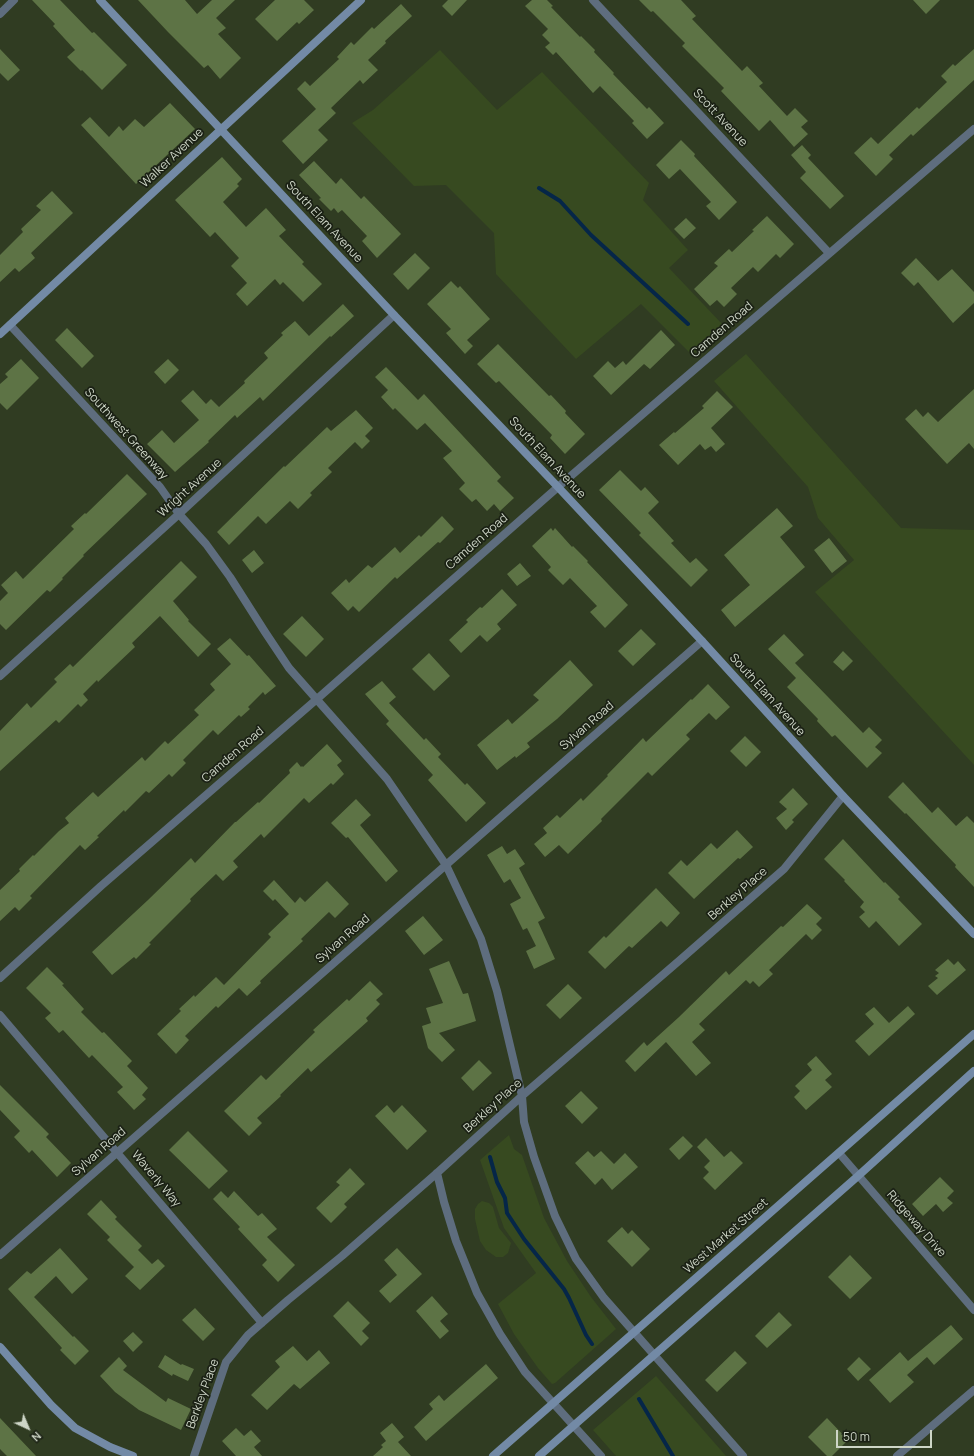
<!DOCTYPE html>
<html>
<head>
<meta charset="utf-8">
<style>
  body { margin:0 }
  #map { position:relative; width:974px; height:1456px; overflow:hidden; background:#303c22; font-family:Manrope,sans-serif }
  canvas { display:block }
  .north { position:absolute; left:8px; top:1408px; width:40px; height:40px; -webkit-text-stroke:3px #1b2115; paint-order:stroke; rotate:136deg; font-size:11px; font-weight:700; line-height:16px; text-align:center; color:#ced6c7 }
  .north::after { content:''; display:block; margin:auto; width:14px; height:18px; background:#ced6c7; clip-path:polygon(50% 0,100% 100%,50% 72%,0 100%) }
  .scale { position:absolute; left:836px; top:1430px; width:96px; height:18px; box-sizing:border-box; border:2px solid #ced6c7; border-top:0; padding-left:5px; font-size:12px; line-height:14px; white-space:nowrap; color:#ced6c7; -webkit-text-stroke:3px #1b2115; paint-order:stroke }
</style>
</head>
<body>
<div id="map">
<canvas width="974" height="1456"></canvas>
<div class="north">N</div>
<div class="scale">50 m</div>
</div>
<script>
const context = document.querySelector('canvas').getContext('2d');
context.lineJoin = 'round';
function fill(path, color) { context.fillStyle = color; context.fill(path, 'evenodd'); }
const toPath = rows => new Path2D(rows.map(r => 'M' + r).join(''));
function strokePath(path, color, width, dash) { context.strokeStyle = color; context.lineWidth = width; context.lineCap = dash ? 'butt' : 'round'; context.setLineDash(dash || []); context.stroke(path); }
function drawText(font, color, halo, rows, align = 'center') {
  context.font = font + ' Manrope,sans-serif'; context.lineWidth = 3.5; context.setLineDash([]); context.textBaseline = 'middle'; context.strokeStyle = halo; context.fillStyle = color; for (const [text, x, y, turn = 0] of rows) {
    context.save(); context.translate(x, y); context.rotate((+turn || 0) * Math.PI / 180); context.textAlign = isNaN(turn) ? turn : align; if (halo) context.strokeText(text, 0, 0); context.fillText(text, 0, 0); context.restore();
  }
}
const green = toPath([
  [440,50,497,110,542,72,649,183,643,200,688,250,669,268,723,325,692,355,641,304,576,359,496,274,494,233,446,185,414,186,352,123,373,110],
  [746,354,901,528,974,530,974,765,815,592,854,560,818,518,808,487,714,381],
  [509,1135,514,1149,522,1155,544,1218,567,1261,591,1297,616,1329,555,1383,552,1384,538,1368,514,1334,498,1304,536,1273,504,1228,480,1160],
  [482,1201,489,1203,493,1207,499,1228,511,1243,508,1253,503,1257,496,1257,486,1250,480,1241,475,1219,475,1209,478,1204],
  [656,1376,726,1456,616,1456,593,1430]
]);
const stream = toPath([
  [539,188,560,201,591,235,688,324],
  [490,1157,497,1182,505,1198,507,1213,524,1239,564,1289,569,1298,586,1335,592,1344],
  [639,1399,673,1456]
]);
const building = toPath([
  [32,0,60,0,92,33,94,32,127,65,102,90,82,70,81,71,67,57,75,50,53,26,55,24],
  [138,0,185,0,197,14,212,0,235,0,216,18,226,28,218,34,241,58,220,79,208,65,204,68,168,32],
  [275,0,304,0,314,10,299,24,297,22,277,41,255,19],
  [448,0,467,0,452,16,442,6],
  [532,0,547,0,553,6,551,7,580,37,581,36,595,50,594,52,614,73,613,74,647,109,649,107,664,123,647,139,632,123,634,121,600,86,593,93,556,52,553,55,545,47,550,43,542,35,548,29,525,6],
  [639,0,681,0,696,16,692,19,742,71,747,66,763,83,759,86,787,116,795,108,808,121,801,127,808,134,794,147,770,120,759,131,721,91,724,88,682,46,685,43,653,11,651,12],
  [913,0,940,0,926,14],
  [401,4,412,16,385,41,386,43,368,60,378,70,363,84,360,80,331,108,336,113,318,130,328,140,303,164,282,141,316,109,297,89,305,81,310,86,339,59,337,57,351,42,354,45,372,27,374,29],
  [0,49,20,70,8,81,0,73],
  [974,49,974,80,913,136,911,134,889,155,893,159,876,176,854,153,871,137,878,144,917,107,919,109,947,82,941,76,953,64,955,66],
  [170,103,195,129,136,184,81,125,90,117,109,137,119,126,123,131,135,119,144,127],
  [681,140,695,154,694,156,737,202,719,220,706,206,711,202,680,169,669,179,656,165],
  [802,145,811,155,808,158,844,196,830,209,800,178,806,172,791,155],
  [222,157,242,179,237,184,239,186,223,202,246,227,266,208,286,230,279,236,304,262,302,264,322,284,303,302,283,282,280,285,275,279,247,306,236,294,247,283,231,266,239,258,215,232,210,237,175,200],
  [314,161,336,184,341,178,361,199,364,196,401,234,377,258,362,241,367,236,342,210,338,213,334,208,331,211,319,199,321,198,299,175],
  [52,191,73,213,31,253,35,258,19,272,15,268,0,282,0,255,23,232,21,229,41,210,36,206],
  [767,216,794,244,780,258,776,254,758,272,753,267,731,288,737,294,724,307,717,300,710,306,694,289,718,266,714,263,729,249,732,252,754,231,752,230],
  [686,218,696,228,684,239,674,229],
  [415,253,430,268,408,290,393,274],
  [916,258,938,281,952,269,974,292,974,303,953,323,918,282,914,286,901,273],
  [451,281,458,288,460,286,490,319,467,340,473,346,465,354,446,333,451,329,427,304],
  [343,304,354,316,331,337,330,336,263,401,260,397,237,418,235,415,208,441,209,442,175,472,147,444,162,430,174,443,199,420,181,401,193,390,206,404,211,399,219,407,245,383,244,381,268,358,264,353,283,335,281,333,295,321,309,336],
  [67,328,94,356,82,368,55,340],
  [661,330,675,345,650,369,644,364,611,395,593,376,608,361,615,368,623,361,626,365],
  [498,344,549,396,551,395,566,411,565,413,585,434,565,454,550,438,552,435,499,381,496,383,477,364],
  [21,359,39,378,7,410,0,403,0,384,8,377,5,374],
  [168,359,179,370,165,384,154,372],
  [386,367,418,400,424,394,501,477,497,481,514,498,500,511,494,504,487,511,476,499,472,502,459,489,465,483,443,458,452,451,425,423,417,430,395,408,393,410,381,397,388,390,375,377],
  [974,389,974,449,969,443,947,464,905,419,916,409,923,417,928,412,938,422],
  [717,391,733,407,711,428,725,444,716,452,711,446,705,450,700,444,678,465,659,445,674,432,675,433,704,408,702,406],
  [356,410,373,428,365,436,370,441,362,449,355,442,328,468,332,472,310,493,312,495,298,509,290,501,266,524,258,516,229,545,217,532,284,466,285,467,327,427,331,431],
  [620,470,641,491,645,487,659,502,648,513,674,541,671,543,690,563,696,558,708,570,691,587,639,535,641,533,599,490],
  [127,474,147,494,83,555,84,556,62,578,63,579,50,592,47,590,6,630,0,624,0,601,8,593,1,585,16,571,23,579,74,529,71,526,85,513,86,514],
  [777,508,793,526,780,537,805,567,735,627,721,610,750,585,724,555],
  [442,516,454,529,440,543,438,542,397,579,395,577,359,612,353,606,348,611,331,593,346,579,349,583,368,565,372,568,395,547,400,553,419,535,421,537],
  [551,528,553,531,555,528,572,547,573,546,588,561,587,562,628,605,605,628,590,612,597,606,570,578,563,585,548,570,551,567,532,546],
  [829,538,847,561,832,573,814,550],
  [254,550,264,563,252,573,242,560],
  [181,561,197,577,173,601,189,620,188,621,211,644,198,657,160,616,132,643,135,647,98,682,97,680,83,694,88,700,81,707,78,704,59,723,56,720,0,771,0,731,27,703,31,708,57,682,54,679,70,664,73,667],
  [520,563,531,576,517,586,507,574],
  [502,589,517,605,497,624,501,629,487,642,480,635,461,653,449,640,468,622,466,620,480,607,482,608],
  [302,616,324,639,306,657,283,634],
  [641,629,656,644,633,666,618,651],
  [784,634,804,655,795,663,863,733,869,727,882,740,875,747,882,753,867,768,835,735,832,737,817,721,818,719,787,687,796,678,768,649],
  [230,638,247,656,249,655,276,686,265,695,263,692,248,707,250,709,241,717,239,715,218,735,213,730,183,760,186,763,172,777,169,774,149,793,146,791,125,812,124,810,97,836,99,837,85,850,80,845,30,896,32,898,19,911,15,907,0,921,0,890,20,871,19,869,33,855,34,856,59,831,69,823,65,818,93,792,98,797,142,757,145,761,165,741,168,744,199,715,194,710,215,690,210,684,231,664,217,649],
  [843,651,853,661,843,671,833,662],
  [429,653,450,676,434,691,412,669],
  [570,660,593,685,557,719,527,743,530,747,516,758,515,756,497,770,477,745,508,719,512,724,539,700,533,695],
  [382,681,396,697,389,703,424,740,426,738,441,754,438,757,465,785,467,783,486,803,466,822,428,780,433,775,386,724,389,721,365,694],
  [708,684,730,707,716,720,709,713,686,735,690,739,652,776,648,772,601,819,602,821,568,854,559,845,545,857,534,844,547,833,543,828,557,815,560,818,581,798,583,801,608,776,607,775,643,738,646,742,691,699,692,700],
  [745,736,761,752,746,767,730,751],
  [327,744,342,761,337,765,344,774,333,785,331,783,309,803,304,798,264,838,261,834,233,861,238,867,223,881,216,874,190,899,191,901,149,943,151,944,136,959,134,957,112,975,92,952,148,900,191,858,195,863,235,822,236,822,258,802,259,803,290,773,289,770,297,762,301,767,302,766,303,767],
  [903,782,932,813,938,807,956,826,967,816,974,823,974,887,955,867,956,865,906,813,905,814,888,797],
  [793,788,808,804,792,820,794,822,786,830,776,818,787,809,779,802],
  [356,799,371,815,360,825,398,871,386,882,348,837,346,838,331,823],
  [737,830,753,847,740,859,738,858,694,899,668,873,681,860,687,866,711,843,717,849],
  [843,839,884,883,885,882,900,897,898,899,922,924,899,946,876,921,869,928,859,917,865,912,860,907,864,902,844,881,845,880,824,859],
  [502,846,507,854,515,849,525,864,519,868,545,918,538,922,555,959,534,969,526,951,536,946,527,928,523,930,510,904,521,898,510,879,504,883,487,855],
  [274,880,295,903,300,897,305,902,327,881,349,904,335,918,329,912,301,939,303,941,260,981,261,983,247,996,239,988,218,1008,216,1006,185,1036,189,1040,176,1054,157,1034,181,1011,179,1009,194,995,195,997,216,977,224,985,271,937,268,934,289,914,275,899,273,901,263,891],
  [656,888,680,913,667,927,661,921,632,948,629,946,605,969,588,952,604,936,606,938],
  [807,904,822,918,816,924,822,930,812,940,806,934,769,970,773,974,759,987,753,981,750,984,746,980,699,1024,705,1030,692,1042,711,1063,696,1076,666,1042,635,1072,625,1061,644,1042,647,1046,679,1017,726,971,729,975,781,926,783,927],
  [423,916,443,940,424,955,405,931],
  [948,959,954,965,958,961,966,970,937,995,928,986,938,978,935,976,939,973,935,970],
  [449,961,463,994,468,993,476,1021,439,1033,455,1050,442,1062,428,1048,422,1026,431,1023,426,1008,443,1003,429,969],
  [47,967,64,984,62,985,84,1009,81,1012,102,1033,104,1032,132,1061,127,1066,148,1088,142,1095,146,1099,134,1110,117,1092,123,1087,92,1055,89,1058,63,1030,59,1033,45,1018,51,1013,26,988],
  [370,981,383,994,376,1000,380,1004,366,1018,368,1021,311,1072,308,1068,280,1095,281,1096,257,1118,262,1123,249,1136,224,1111,261,1075,266,1080,315,1032,313,1030,347,999,349,1001],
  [568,984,582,998,560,1019,546,1005],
  [908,1006,915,1014,869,1056,855,1041,874,1024,865,1014,874,1007,889,1023],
  [816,1056,832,1074,825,1080,832,1087,806,1110,794,1097,800,1091,795,1086,812,1070,807,1064],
  [479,1060,492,1073,473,1091,461,1078],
  [0,1085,49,1134,46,1137,71,1163,57,1177,32,1150,29,1153,14,1137,20,1131,0,1110],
  [581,1091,598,1108,582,1124,565,1106],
  [387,1105,394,1113,402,1105,427,1131,407,1150,375,1116],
  [188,1131,228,1171,209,1189,169,1150],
  [683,1136,693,1146,679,1160,669,1149],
  [706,1138,724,1157,731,1151,743,1163,715,1190,703,1178,709,1172,704,1167,710,1161,697,1147],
  [588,1151,594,1157,601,1151,614,1164,625,1153,638,1167,612,1190,602,1178,595,1185,575,1163],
  [350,1168,365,1184,344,1204,347,1207,331,1223,316,1208,340,1185,336,1182],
  [940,1177,954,1191,947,1198,953,1203,943,1212,936,1204,923,1216,912,1204],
  [221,1191,228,1198,234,1191,258,1216,262,1213,277,1229,267,1237,295,1265,278,1282,262,1265,267,1260,238,1229,240,1227,213,1199],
  [101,1200,117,1217,115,1219,142,1246,138,1250,152,1264,158,1259,165,1266,140,1290,125,1276,134,1267,107,1240,110,1237,87,1214],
  [622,1227,628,1234,632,1230,650,1249,632,1267,607,1241],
  [60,1248,88,1279,72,1294,56,1276,34,1297,73,1337,74,1336,89,1351,75,1365,60,1350,62,1348,8,1289,27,1271,31,1274],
  [397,1248,422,1274,390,1303,379,1291,397,1275,384,1260],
  [850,1255,872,1278,850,1299,828,1277],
  [432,1296,448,1314,440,1321,449,1331,440,1339,416,1311],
  [348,1301,370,1323,362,1331,369,1338,361,1346,333,1316],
  [195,1308,215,1329,203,1341,182,1320],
  [779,1312,792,1325,767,1348,755,1336],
  [951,1325,963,1339,934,1365,927,1357,907,1375,914,1382,890,1403,869,1380,900,1352,908,1361],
  [133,1332,143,1342,133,1352,123,1341],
  [293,1346,307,1361,319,1350,330,1363,300,1389,294,1384,267,1410,251,1395,280,1367,275,1361],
  [735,1351,747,1363,717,1392,705,1380],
  [165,1355,181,1365,182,1364,194,1369,188,1381,173,1374,172,1376,158,1367],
  [119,1357,127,1366,123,1370,166,1402,168,1398,191,1409,181,1430,139,1410,115,1392,100,1376],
  [859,1357,871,1369,858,1381,847,1369],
  [486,1364,498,1378,426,1441,414,1427,433,1409,429,1404,439,1395,444,1401],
  [0,1418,36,1456,7,1456,0,1449],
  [827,1418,848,1440,832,1456,827,1456,808,1437],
  [392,1423,404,1437,398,1442,411,1456,373,1456,383,1447,381,1445,386,1441,380,1433],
  [236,1428,244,1436,251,1430,261,1441,254,1447,262,1456,236,1456,222,1441]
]);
const street = toPath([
  [593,0,829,253],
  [0,14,14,0],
  [10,325,160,487,179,514,206,544,230,577,265,632,289,668,387,779,446,865,481,939,497,991,522,1096,524,1122,534,1157,555,1216,576,1259,604,1298,743,1456],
  [0,676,179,514,394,315],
  [0,978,101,886,317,699,558,487,974,129],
  [0,1015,262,1323],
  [839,1153,974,1310],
  [437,1173,444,1202,456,1241,477,1293,500,1334,525,1372,601,1456],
  [0,1255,702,641],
  [194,1456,226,1362,248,1335,288,1300,342,1256,437,1173,523,1095,680,960,784,869,843,796],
  [897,1456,974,1390]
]);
const secondary = toPath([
  [100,0,394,315,558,487,702,641,843,796,974,934],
  [0,334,361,0],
  [0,1347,51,1405,75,1428,110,1447,133,1456],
  [493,1456,974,1034],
  [539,1456,858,1176,974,1071]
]);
const streetNames = [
  ["Scott Avenue",720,118,47],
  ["Walker Avenue",172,158,-43],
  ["South Elam Avenue",324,222,47],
  ["Camden Road",722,330,-41],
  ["Southwest Greenway",126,434,48],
  ["South Elam Avenue",547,458,47],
  ["Wright Avenue",190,488,-42],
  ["Camden Road",477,542,-41],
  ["South Elam Avenue",767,695,48],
  ["Sylvan Road",587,726,-41],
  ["Camden Road",233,755,-41],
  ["Berkley Place",738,894,-41],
  ["Sylvan Road",343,939,-41],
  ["Berkley Place",493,1106,-42],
  ["Sylvan Road",99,1152,-41],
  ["Waverly Way",156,1179,50],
  ["Ridgeway Drive",916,1224,49],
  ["West Market Street",726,1236,-41],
  ["Berkley Place",203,1394,-70]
];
fill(green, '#374a20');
strokePath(stream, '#052648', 4);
fill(building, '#5d7345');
strokePath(street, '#5e6d7e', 8);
strokePath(secondary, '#738aa6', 8);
drawText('12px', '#ced6c7', '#1b2115', streetNames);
</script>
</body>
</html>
